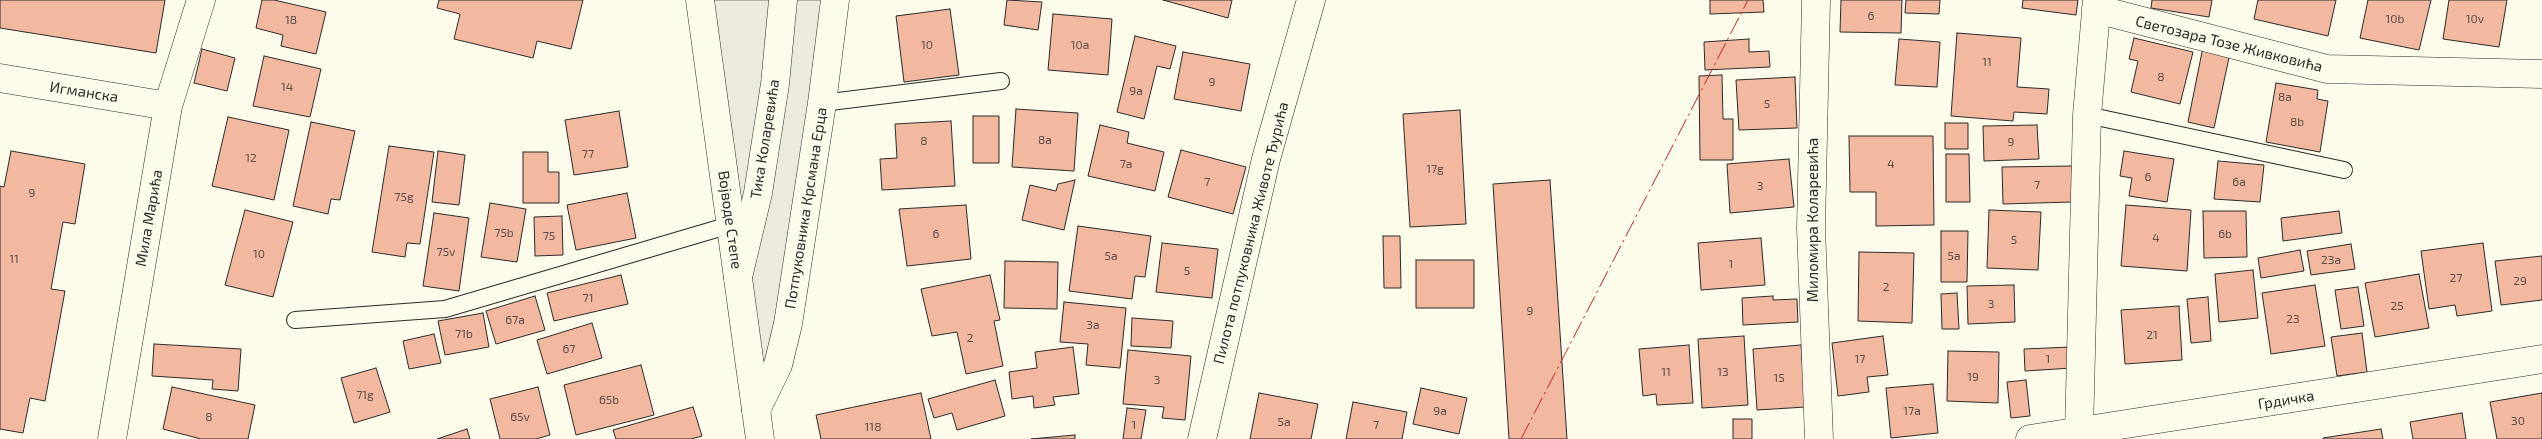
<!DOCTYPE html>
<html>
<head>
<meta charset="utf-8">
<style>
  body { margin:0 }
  canvas { display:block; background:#fdfbea }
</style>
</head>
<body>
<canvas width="2542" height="439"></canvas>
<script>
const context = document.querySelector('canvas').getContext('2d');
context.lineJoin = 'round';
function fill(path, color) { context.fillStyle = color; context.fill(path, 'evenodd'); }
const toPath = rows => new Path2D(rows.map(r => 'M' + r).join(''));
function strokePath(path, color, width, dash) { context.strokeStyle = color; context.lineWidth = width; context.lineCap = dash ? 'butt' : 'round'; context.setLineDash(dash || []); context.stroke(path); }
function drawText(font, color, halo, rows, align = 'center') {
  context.font = font + ' "Exo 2",sans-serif'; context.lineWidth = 4; context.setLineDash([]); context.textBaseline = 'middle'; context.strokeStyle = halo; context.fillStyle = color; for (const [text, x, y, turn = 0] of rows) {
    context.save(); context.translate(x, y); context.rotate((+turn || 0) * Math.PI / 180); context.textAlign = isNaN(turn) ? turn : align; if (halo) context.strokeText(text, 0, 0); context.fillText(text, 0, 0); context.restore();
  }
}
const green = toPath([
  [700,0,835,0,822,103,756,410,700,0]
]);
const building = toPath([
  [0,0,165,0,156,53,0,28,0,0],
  [262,0,274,0,326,12,316,54,281,46,283,35,256,28,262,0],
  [439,0,583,0,571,49,537,41,533,58,454,39,460,14,437,8,439,0],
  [1007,0,1042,2,1038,30,1004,25,1007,0],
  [1163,0,1232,0,1228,18,1163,0],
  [1710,0,1763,0,1764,12,1710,14,1710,0],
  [1841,0,1902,0,1901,33,1840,32,1841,0],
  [1906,0,1940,0,1939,14,1905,13,1906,0],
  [2023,0,2078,0,2076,15,2022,8,2023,0],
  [2152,0,2212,0,2209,17,2151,8,2152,0],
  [2258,0,2336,0,2328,36,2254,19,2258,0],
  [2368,0,2431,0,2419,50,2360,38,2368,0],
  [2449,0,2507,0,2499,47,2443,39,2449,0],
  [950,9,959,75,904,82,896,16,950,9],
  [1053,14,1112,19,1108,75,1048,70,1053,14],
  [1957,33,2021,38,2017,87,2049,89,2047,114,2014,112,2013,121,1951,116,1957,33],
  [1135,36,1176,46,1170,69,1157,66,1144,119,1117,112,1135,36],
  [2134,38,2193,52,2180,104,2131,92,2138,61,2129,59,2134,38],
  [1749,39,1749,52,1769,51,1770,67,1705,70,1704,42,1749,39],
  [1899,39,1940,42,1937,87,1895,85,1899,39],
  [2203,47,2230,53,2214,128,2188,122,2203,47],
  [202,49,235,58,227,91,194,83,202,49],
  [1183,52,1250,64,1241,111,1174,99,1183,52],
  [264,56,321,69,310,117,253,106,264,56],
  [1722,75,1723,119,1733,119,1733,160,1700,160,1699,76,1722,75],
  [1795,77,1797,128,1739,130,1736,80,1795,77],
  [2276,83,2318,90,2317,99,2328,101,2320,152,2266,142,2276,83],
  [1016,109,1078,113,1074,171,1012,167,1016,109],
  [1460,110,1466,224,1410,227,1403,114,1460,110],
  [619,111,628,167,574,175,565,120,619,111],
  [973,116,999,116,999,163,973,163,973,116],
  [228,117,289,130,274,200,212,186,228,117],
  [951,121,955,186,882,190,880,159,897,158,895,124,951,121],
  [311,122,355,131,340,200,331,199,328,214,293,206,311,122],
  [1945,123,1968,123,1968,149,1945,149,1945,123],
  [1100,125,1129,132,1127,143,1164,152,1155,191,1088,176,1100,125],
  [2037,125,2039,159,1984,161,1983,126,2037,125],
  [1849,136,1933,136,1934,225,1876,226,1876,192,1850,192,1849,136],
  [389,146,434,152,420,244,407,243,405,257,372,252,389,146],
  [1181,150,1246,167,1233,214,1168,197,1181,150],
  [11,151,85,164,75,224,63,222,51,289,65,291,45,401,30,398,23,433,0,429,0,186,4,187,11,151],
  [438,151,465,155,459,205,432,202,438,151],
  [2124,151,2174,159,2167,202,2129,196,2132,178,2120,176,2124,151],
  [523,152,548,152,548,172,559,172,559,203,523,203,523,152],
  [1946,154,1969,154,1970,202,1946,202,1946,154],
  [1789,159,1794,207,1730,213,1727,164,1789,159],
  [2218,161,2264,165,2260,202,2214,199,2218,161],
  [2072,166,2072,202,2003,204,2002,167,2072,166],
  [1075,180,1064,230,1022,220,1030,185,1056,191,1058,184,1075,180],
  [1550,180,1567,439,1509,439,1493,184,1550,180],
  [627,193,636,238,576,250,567,205,627,193],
  [490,203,526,209,517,262,481,257,490,203],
  [966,205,971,259,907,266,899,209,966,205],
  [2126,205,2191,210,2187,271,2121,266,2126,205],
  [245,210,293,222,273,297,225,285,245,210],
  [1989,210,2041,212,2038,270,1987,268,1989,210],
  [2203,211,2246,211,2247,257,2204,258,2203,211],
  [2339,211,2342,233,2283,241,2281,218,2339,211],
  [434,213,469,218,459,291,423,286,434,213],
  [562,216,563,255,535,256,534,217,562,216],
  [1078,226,1151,236,1145,277,1135,276,1132,299,1069,291,1078,226],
  [1941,231,1968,231,1967,282,1941,282,1941,231],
  [1383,236,1400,236,1401,288,1384,288,1383,236],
  [1761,238,1765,285,1701,290,1698,243,1761,238],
  [1162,243,1218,249,1212,298,1156,292,1162,243],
  [2483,243,2492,311,2457,316,2455,305,2429,309,2421,251,2483,243],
  [2351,244,2355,269,2311,275,2307,251,2351,244],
  [2300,250,2304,271,2261,278,2258,258,2300,250],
  [1859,252,1914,253,1912,323,1858,321,1859,252],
  [2542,256,2542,300,2501,305,2495,261,2542,256],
  [1416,260,1474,260,1474,308,1416,308,1416,260],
  [1005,261,1058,262,1057,309,1004,308,1005,261],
  [2253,270,2258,318,2219,322,2215,274,2253,270],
  [2419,274,2429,328,2375,337,2365,283,2419,274],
  [621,275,628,304,554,321,547,293,621,275],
  [990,275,1000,320,994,321,1003,366,966,374,957,332,932,336,921,289,990,275],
  [2014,285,2015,322,1968,324,1967,286,2014,285],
  [2315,285,2325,346,2271,354,2262,293,2315,285],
  [2358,287,2364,326,2341,329,2335,290,2358,287],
  [1957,293,1959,329,1942,329,1941,294,1957,293],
  [535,296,545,330,496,344,486,311,535,296],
  [1773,296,1773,300,1797,299,1798,322,1743,325,1742,298,1773,296],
  [2208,297,2211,341,2191,343,2187,299,2208,297],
  [1064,302,1126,308,1120,368,1086,365,1088,344,1060,342,1064,302],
  [2179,306,2182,360,2125,364,2121,310,2179,306],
  [483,313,489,347,445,355,438,321,483,313],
  [1132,318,1173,321,1171,348,1131,346,1132,318],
  [592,323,602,358,547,374,537,340,592,323],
  [2362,333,2367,372,2337,376,2331,337,2362,333],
  [434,334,441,363,409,369,403,341,434,334],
  [1744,336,1748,405,1702,408,1698,339,1744,336],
  [1883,336,1888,375,1867,377,1869,392,1838,396,1832,343,1883,336],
  [154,344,241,349,238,391,212,389,213,380,152,376,154,344],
  [1689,345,1693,403,1657,405,1656,394,1643,396,1639,349,1689,345],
  [1801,345,1806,407,1757,410,1753,349,1801,345],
  [1073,347,1079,394,1053,397,1055,405,1034,408,1033,396,1012,399,1009,372,1037,368,1035,352,1073,347],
  [2071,347,2072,368,2025,371,2024,349,2071,347],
  [1128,350,1191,356,1185,420,1162,418,1164,407,1123,404,1128,350],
  [1948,351,1999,352,1998,403,1947,401,1948,351],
  [641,365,654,415,576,435,564,385,641,365],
  [376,368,390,412,354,423,341,378,376,368],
  [995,380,1005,416,957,430,952,413,934,418,928,399,995,380],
  [2026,380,2030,416,2011,418,2007,382,2026,380],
  [1933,384,1938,433,1891,438,1886,388,1933,384],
  [172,387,255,405,248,439,201,439,163,429,172,387],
  [538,387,550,435,536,439,500,439,490,399,538,387],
  [1421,388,1467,398,1459,434,1413,424,1421,388],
  [921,393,931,439,821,439,816,415,921,393],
  [1259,393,1318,404,1311,439,1250,439,1259,393],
  [2542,393,2542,439,2497,439,2490,402,2542,393],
  [1353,402,1407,412,1402,439,1346,439,1353,402],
  [693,407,702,436,691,439,616,439,613,430,693,407],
  [1127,408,1146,410,1141,439,1123,439,1127,408],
  [2462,413,2466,439,2413,439,2410,422,2462,413],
  [1733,419,1752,419,1752,439,1733,439,1733,419],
  [467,429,470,439,437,439,467,429],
  [2381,429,2383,439,2323,439,2323,438,2381,429],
  [1075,435,1075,439,1031,439,1075,435]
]);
const lane = toPath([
  [822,103,1001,81],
  [2087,115,2344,170],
  [295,320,445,309,730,225]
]);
const street = toPath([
  [1816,0,1811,228,1819,439],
  [2096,9,2327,69,2542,74],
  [0,78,168,106],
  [738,277,758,193,775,84,783,0],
  [756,410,778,365,788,324,822,103,835,0],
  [2079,432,2087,115,2097,0],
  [112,439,168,106,201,0],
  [1202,439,1266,159,1311,0],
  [2030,439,2542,359]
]);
const secondary = toPath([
  [700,0,760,439]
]);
const power = toPath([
  [1521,439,1748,0]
]);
const numberNames = [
  ["6",1871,16],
  ["10b",2395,19],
  ["10v",2475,19],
  ["18",291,20],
  ["10",927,45],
  ["10a",1080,45],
  ["11",1987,62],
  ["8",2161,77],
  ["9",1212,82],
  ["14",287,87],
  ["9a",1136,91],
  ["8a",2285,97],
  ["5",1767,104],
  ["8b",2297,122],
  ["8a",1045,140],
  ["8",924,141],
  ["9",2011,142],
  ["77",588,154],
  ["12",251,158],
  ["7a",1126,164],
  ["4",1891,164],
  ["17g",1435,169],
  ["6",2148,177],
  ["7",1207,182],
  ["6a",2239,182],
  ["7",2037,185],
  ["3",1760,186],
  ["9",32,193],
  ["75g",404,197],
  ["75b",504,233],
  ["6",936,234],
  ["6b",2225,234],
  ["75",549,236],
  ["4",2156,238],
  ["5",2014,240],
  ["75v",446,252],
  ["10",259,254],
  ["5a",1111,256],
  ["5a",1954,256],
  ["11",14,259],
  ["23a",2331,260],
  ["1",1731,264],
  ["5",1187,271],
  ["27",2456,278],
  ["29",2520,281],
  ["2",1886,287],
  ["71",588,298],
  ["3",1991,304],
  ["25",2397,306],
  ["9",1530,311],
  ["23",2293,319],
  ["67a",515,320],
  ["3a",1093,325],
  ["71b",464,334],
  ["21",2152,335],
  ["2",970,338],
  ["67",569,349],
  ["17",1860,359],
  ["1",2048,359],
  ["11",1666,372],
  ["13",1723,372],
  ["19",1973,377],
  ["15",1779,378],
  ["3",1157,380],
  ["71g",365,395],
  ["65b",609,400],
  ["9a",1440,411],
  ["17a",1912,411],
  ["8",209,417],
  ["65v",520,417],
  ["30",2518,421],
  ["5a",1284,422],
  ["1",1134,425],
  ["7",1376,425],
  ["118",873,427]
];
const streetNames = [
  ["Светозара Тозе Живковића",2229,44,14],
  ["Игманска",84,92,9],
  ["Тика Коларевића",765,139,-81],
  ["Потпуковника Крсмана Ерца",806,208,-81],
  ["Мила Марића",149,218,-80],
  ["Војводе Степе",730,220,82],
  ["Миломира Коларевића",1813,220,-90],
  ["Пилота потпуковника Животе Ђурића",1251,233,-76],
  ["Грдичка",2286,400,-9]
];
fill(green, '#ecebdb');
strokePath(green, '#74746e', 1);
fill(building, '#f2b8a0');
strokePath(building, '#2b2b2b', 1);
strokePath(lane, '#2b2b2b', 18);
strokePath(street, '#2b2b2b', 29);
strokePath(secondary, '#2b2b2b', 29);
strokePath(lane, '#fdfbea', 16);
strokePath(street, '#fdfbea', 28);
strokePath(secondary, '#fdfbea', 28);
strokePath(power, '#c62828', 1, [18, 4, 2.5, 4]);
drawText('12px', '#5d4e48', null, numberNames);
drawText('15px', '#2b2b2b', '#fdfbea', streetNames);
</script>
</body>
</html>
